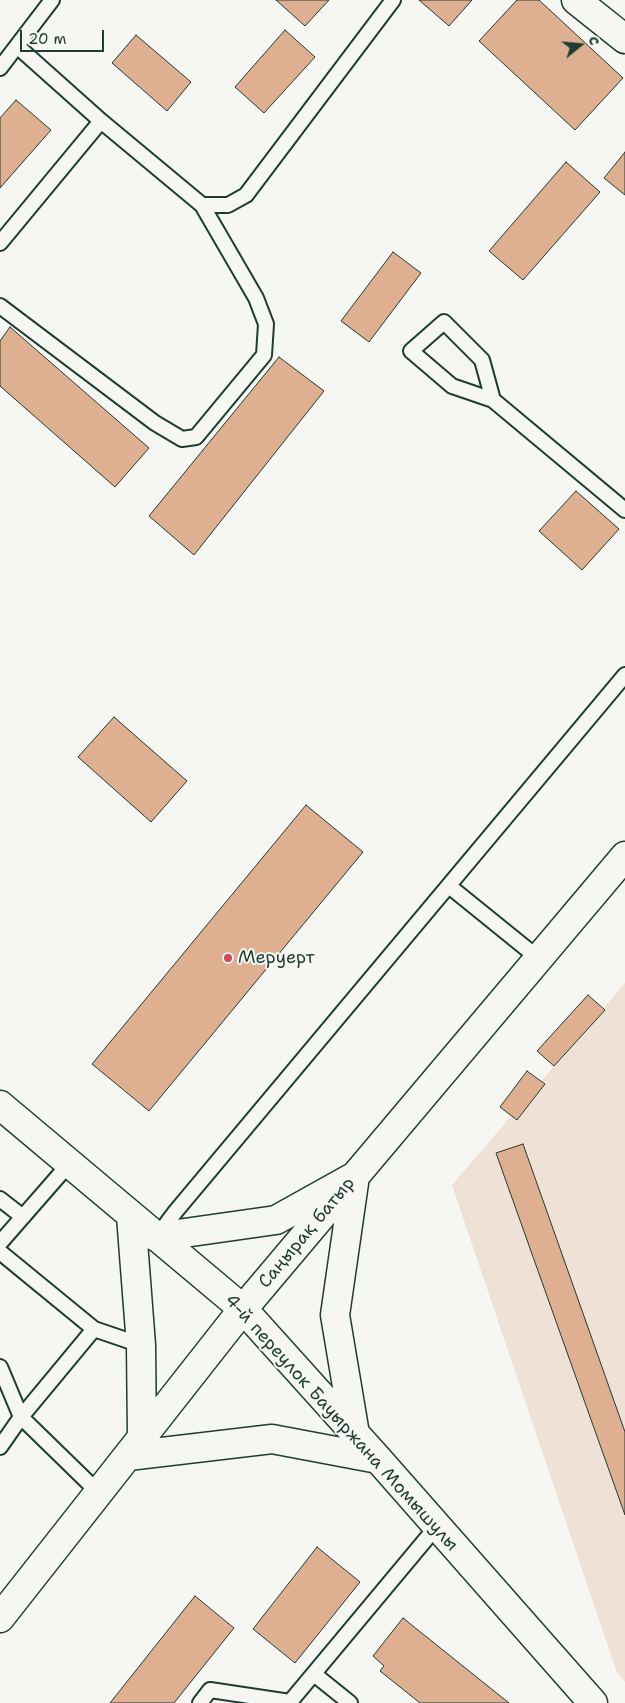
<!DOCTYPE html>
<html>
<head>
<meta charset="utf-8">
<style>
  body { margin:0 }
  #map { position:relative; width:625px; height:1703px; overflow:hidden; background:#f6f6f2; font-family:"Shantell Sans",sans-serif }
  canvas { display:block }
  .north { position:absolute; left:555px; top:20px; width:50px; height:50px; -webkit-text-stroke:4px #f6f6f2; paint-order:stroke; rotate:73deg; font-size:14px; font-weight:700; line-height:20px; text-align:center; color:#1f3d34 }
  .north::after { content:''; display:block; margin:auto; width:18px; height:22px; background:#1f3d34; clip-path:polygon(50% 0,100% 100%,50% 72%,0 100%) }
  .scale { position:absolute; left:20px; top:30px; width:84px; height:22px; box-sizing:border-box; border:2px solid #1f3d34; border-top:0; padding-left:6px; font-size:15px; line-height:18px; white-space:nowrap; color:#1f3d34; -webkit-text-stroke:4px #f6f6f2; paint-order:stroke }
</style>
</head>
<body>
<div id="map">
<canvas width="625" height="1703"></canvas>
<div class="north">С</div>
<div class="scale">20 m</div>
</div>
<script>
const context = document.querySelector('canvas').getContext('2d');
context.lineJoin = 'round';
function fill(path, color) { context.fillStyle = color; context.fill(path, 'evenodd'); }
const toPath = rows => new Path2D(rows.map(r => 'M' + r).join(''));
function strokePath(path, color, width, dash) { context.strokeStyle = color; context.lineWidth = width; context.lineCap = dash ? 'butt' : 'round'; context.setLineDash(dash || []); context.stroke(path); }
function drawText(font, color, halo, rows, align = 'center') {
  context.font = font + ' "Shantell Sans",sans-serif'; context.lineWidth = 4; context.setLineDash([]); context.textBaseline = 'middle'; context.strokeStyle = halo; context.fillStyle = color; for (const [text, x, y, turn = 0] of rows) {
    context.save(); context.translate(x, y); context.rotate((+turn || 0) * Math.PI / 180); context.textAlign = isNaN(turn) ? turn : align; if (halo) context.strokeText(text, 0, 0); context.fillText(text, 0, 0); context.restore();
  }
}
const built = toPath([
  [625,983,625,1682,617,1673,452,1185]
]);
const building = toPath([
  [276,0,329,0,305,26,276,0],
  [419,0,472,0,449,26,419,0],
  [517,0,539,0,623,78,575,130,479,41,517,0],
  [285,30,315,57,264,113,235,87,285,30],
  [136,35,191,82,167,111,112,63,136,35],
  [16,100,51,130,0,188,0,118,16,100],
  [625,152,625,195,604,178,625,152],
  [566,162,600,192,523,280,489,251,566,162],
  [393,252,421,273,369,342,341,321,393,252],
  [10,327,149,448,115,487,0,386,0,341,10,327],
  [279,357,324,391,194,555,149,516,279,357],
  [576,491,619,529,582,570,539,531,576,491],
  [114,717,187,781,151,822,78,757,114,717],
  [306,805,363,852,149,1111,92,1064,306,805],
  [588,995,605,1010,554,1066,537,1051,588,995],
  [527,1071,545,1084,517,1120,500,1107,527,1071],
  [523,1144,625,1432,625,1515,496,1153,523,1144],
  [317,1547,360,1582,295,1663,253,1629,317,1547],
  [195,1596,234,1628,174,1703,110,1703,195,1596],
  [403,1618,509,1703,420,1703,380,1671,384,1666,373,1656,403,1618]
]);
const service = toPath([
  [17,46,101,121,202,205,228,205,246,195,393,0],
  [0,68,52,0],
  [0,243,101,121],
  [0,306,155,423,182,439,196,437,264,355,266,324,256,298,202,205],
  [493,400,482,360,444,322,411,351,452,386,493,400,625,510],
  [449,886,538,958],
  [0,1199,23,1217],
  [158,1235,176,1211,625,675],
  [0,1243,69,1164],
  [0,1252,94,1329,141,1345],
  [0,1367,21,1417,99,1493],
  [0,1447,21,1417,94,1329],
  [314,1674,350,1703],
  [200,1703,210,1690,290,1702,437,1526]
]);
const minor = toPath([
  [576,0,625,39]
]);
const tertiary = toPath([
  [0,1105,243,1309,378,1459,593,1703],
  [131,1216,141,1345,142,1438],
  [156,1237,276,1220,355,1176,335,1315,355,1434],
  [128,1456,272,1439,378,1459],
  [0,1618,243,1309,625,856]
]);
const markers = [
  [228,958,5,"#d1495b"]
];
const poiNames = [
  ["Меруерт",238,958]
];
const streetNames = [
  ["Саңырақ батыр",307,1233,-50],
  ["4-й переулок Бауыржана Момышулы",341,1423,48]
];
fill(built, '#efe1d5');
fill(building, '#deaf90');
strokePath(building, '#1f3d34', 1);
strokePath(service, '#1f3d34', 18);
strokePath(minor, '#1f3d34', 31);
strokePath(tertiary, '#1f3d34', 31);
strokePath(service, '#f6f6f2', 14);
strokePath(minor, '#f6f6f2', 28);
strokePath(tertiary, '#f6f6f2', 28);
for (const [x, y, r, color] of markers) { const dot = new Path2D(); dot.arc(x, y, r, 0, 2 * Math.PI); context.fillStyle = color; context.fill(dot); strokePath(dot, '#f6f6f2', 2); }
drawText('18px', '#1f3d34', '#f6f6f2', poiNames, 'left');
drawText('18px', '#1f3d34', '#f6f6f2', streetNames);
</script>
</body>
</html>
